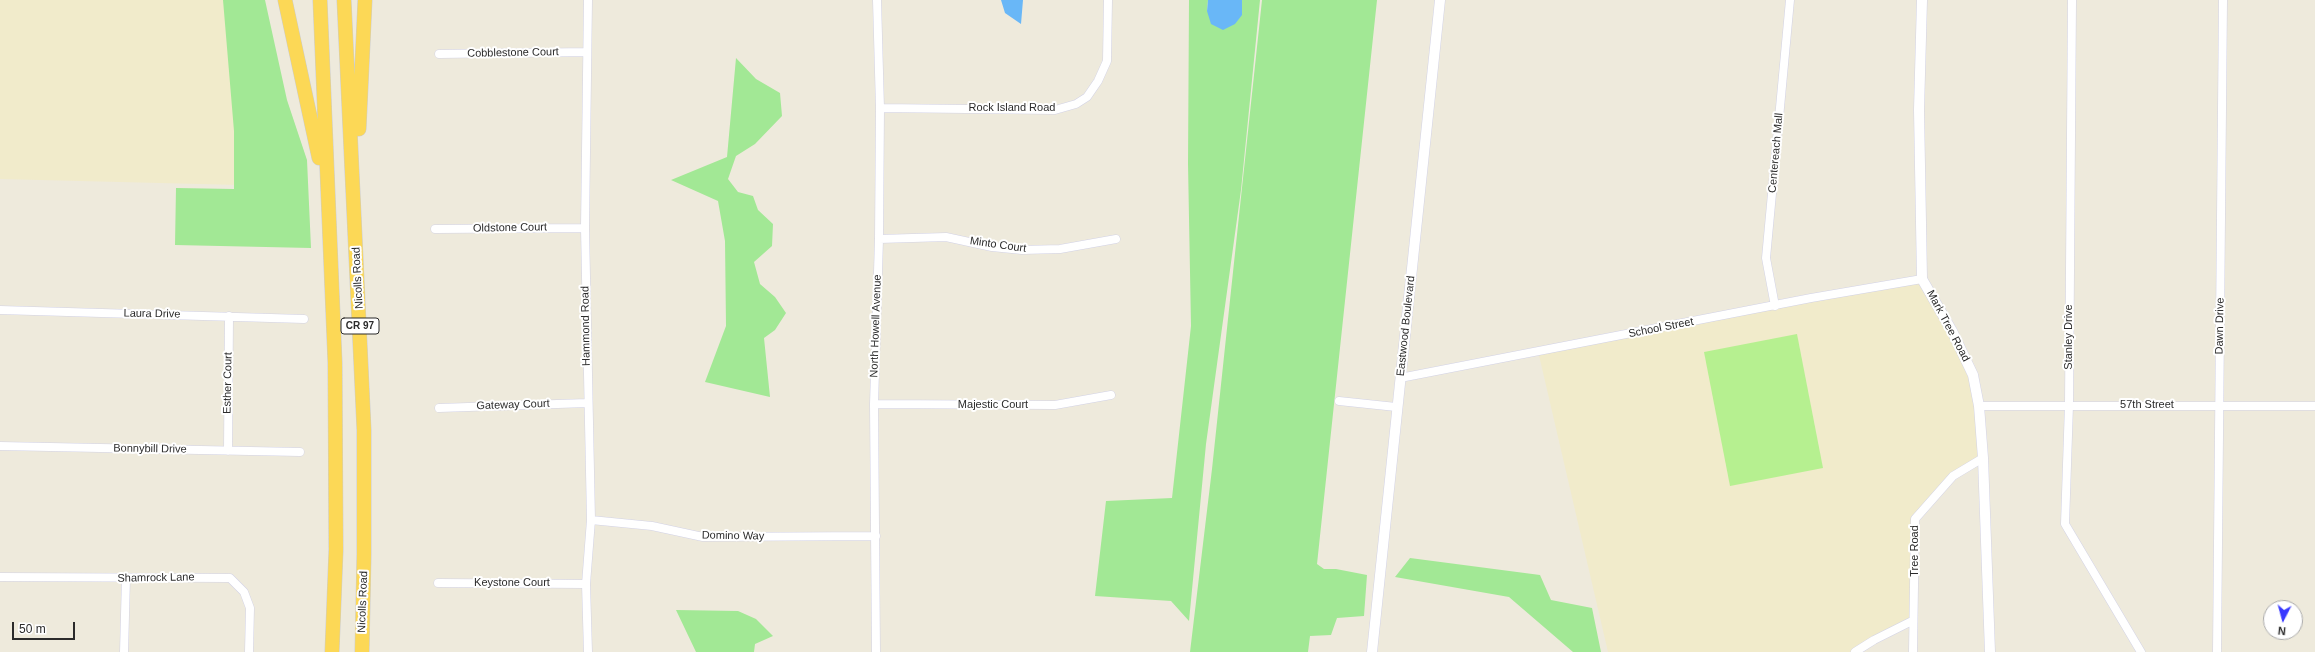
<!DOCTYPE html>
<html>
<head>
<meta charset="utf-8">
<style>
  body { margin:0 }
  #map { position:relative; width:2315px; height:652px; overflow:hidden; background:#eeeadc; font-family:Arial,sans-serif }
  canvas { display:block }
  .north { position:absolute; left:2263px; top:600px; width:40px; height:40px; box-sizing:border-box; background:#fff; border:1px solid #aaa; border-radius:50%; rotate:186deg; font-size:11px; font-weight:700; line-height:16px; text-align:center; color:#2b2b2b }
  .north::after { content:''; display:block; margin:auto; width:14px; height:18px; background:#3839ff; clip-path:polygon(50% 0,100% 100%,50% 72%,0 100%) }
  .scale { position:absolute; left:12px; top:622px; width:63px; height:18px; box-sizing:border-box; border:2px solid #2b2b2b; border-top:0; padding-left:5px; font-size:12px; line-height:14px; white-space:nowrap; color:#2b2b2b; -webkit-text-stroke:3px #fff; paint-order:stroke }
</style>
</head>
<body>
<div id="map">
<canvas width="2315" height="652"></canvas>
<div class="north">N</div>
<div class="scale">50 m</div>
</div>
<script>
const context = document.querySelector('canvas').getContext('2d');
context.lineJoin = 'round';
function fill(path, color) { context.fillStyle = color; context.fill(path, 'evenodd'); }
const toPath = rows => new Path2D(rows.map(r => 'M' + r).join(''));
function strokePath(path, color, width, dash) { context.strokeStyle = color; context.lineWidth = width; context.lineCap = dash ? 'butt' : 'round'; context.setLineDash(dash || []); context.stroke(path); }
function drawText(font, color, halo, rows, align = 'center') {
  context.font = font + ' Arial,sans-serif'; context.lineWidth = 4; context.setLineDash([]); context.textBaseline = 'middle'; context.strokeStyle = halo; context.fillStyle = color; for (const [text, x, y, turn = 0] of rows) {
    context.save(); context.translate(x, y); context.rotate((+turn || 0) * Math.PI / 180); context.textAlign = isNaN(turn) ? turn : align; if (halo) context.strokeText(text, 0, 0); context.fillText(text, 0, 0); context.restore();
  }
}
const education = toPath([
  [0,0,234,0,240,185,0,179],
  [1922,279,1973,375,1983,458,1953,476,1915,519,1912,621,1855,652,1608,652,1538,351]
]);
const green = toPath([
  [223,0,265,0,287,100,307,160,311,248,175,245,176,188,234,189,234,131],
  [1189,0,1208,0,1207,11,1242,15,1242,0,1260,0,1241,190,1206,444,1189,621,1171,601,1095,596,1106,501,1172,498,1191,326,1188,164],
  [1262,0,1377,0,1317,564,1324,569,1336,569,1367,575,1364,616,1337,618,1331,635,1310,636,1308,652,1190,652,1212,469],
  [736,58,756,79,780,93,782,116,755,144,736,156,728,179,738,192,753,196,758,210,773,224,772,246,754,262,760,284,775,297,786,313,775,330,764,338,770,397,705,382,726,326,725,241,718,201,671,180,727,157],
  [1410,558,1540,575,1551,600,1592,608,1601,652,1573,652,1509,597,1395,577],
  [676,610,738,611,756,619,773,636,755,644,754,652,696,652]
]);
const pitch = toPath([
  [1797,334,1823,468,1730,486,1704,352]
]);
const water = toPath([
  [1001,0,1023,0,1021,24,1005,13],
  [1208,0,1242,0,1242,15,1235,24,1223,30,1211,24,1207,11]
]);
const minor = toPath([
  [588,0,585,228,591,520,586,584,588,652],
  [2072,0,2069,405,2065,524,2141,652],
  [439,54,587,52],
  [880,108,1055,110,1076,104,1087,97,1098,81,1107,61,1108,0],
  [435,229,585,228],
  [879,239,946,237,992,247,1022,250,1060,249,1116,239],
  [1775,306,1766,258,1790,0],
  [0,310,304,319],
  [1400,378,1811,298,1922,279],
  [1339,401,1396,407],
  [874,404,1055,405,1111,395],
  [1979,406,2315,406],
  [439,408,587,403],
  [0,446,300,452],
  [228,451,229,316],
  [591,520,652,526,703,537,876,536],
  [0,577,230,578,244,592,250,608,249,652],
  [438,583,586,584],
  [124,652,126,578],
  [876,652,874,404,879,239,880,108,877,0],
  [1855,652,1874,640,1912,621],
  [1913,652,1915,519,1953,476,1983,458],
  [2217,652,2223,0]
]);
const tertiary = toPath([
  [1922,0,1919,110,1922,279,1952,331,1973,375,1979,406,1983,458,1990,652],
  [1372,652,1440,0]
]);
const trunk = toPath([
  [285,0,319,158],
  [320,0,335,363,336,550,332,652],
  [344,0,364,430,364,554,362,652],
  [359,129,365,0]
]);
const shields = [
  [360,326,38]
];
const shieldNames = [
  ["CR 97",360,326]
];
const streetNames = [
  ["Cobblestone Court",513,53,-1],
  ["Rock Island Road",1012,108],
  ["Centereach Mall",1776,153,-85],
  ["Oldstone Court",510,228,-1],
  ["Minto Court",998,245,8],
  ["Nicolls Road",358,278,-93],
  ["Laura Drive",152,314,1],
  ["Hammond Road",586,326,-91],
  ["North Howell Avenue",876,326,-88],
  ["Eastwood Boulevard",1406,326,-84],
  ["Mark Tree Road",1948,326,62],
  ["Dawn Drive",2220,326,-89],
  ["School Street",1661,328,-11],
  ["Stanley Drive",2069,337,-90],
  ["Esther Court",228,383,-89],
  ["Gateway Court",513,405,-2],
  ["Majestic Court",993,405],
  ["57th Street",2147,405],
  ["Bonnybill Drive",150,449,1],
  ["Domino Way",733,536,1],
  ["Tree Road",1915,551,-90],
  ["Shamrock Lane",156,578,-1],
  ["Keystone Court",512,583],
  ["Nicolls Road",363,602,-88]
];
fill(education, '#f1ebcb');
fill(green, '#a2e895');
fill(pitch, '#b6f090');
fill(water, '#69b7f7');
strokePath(minor, '#d2d2e5', 9);
strokePath(tertiary, '#d2d2e5', 11);
strokePath(trunk, '#ccc', 15);
strokePath(minor, '#fff', 8);
strokePath(tertiary, '#fff', 10);
strokePath(trunk, '#fcd856', 14);
for (const [x, y, w] of shields) { const box = new Path2D(); box.roundRect(x - w / 2, y - 8, w, 16, 3); context.fillStyle = '#fff'; context.fill(box); strokePath(box, '#2b2b2b', 1); }
drawText('bold 10px', '#2b2b2b', null, shieldNames);
drawText('11px', '#2b2b2b', '#fff', streetNames);
</script>
</body>
</html>
